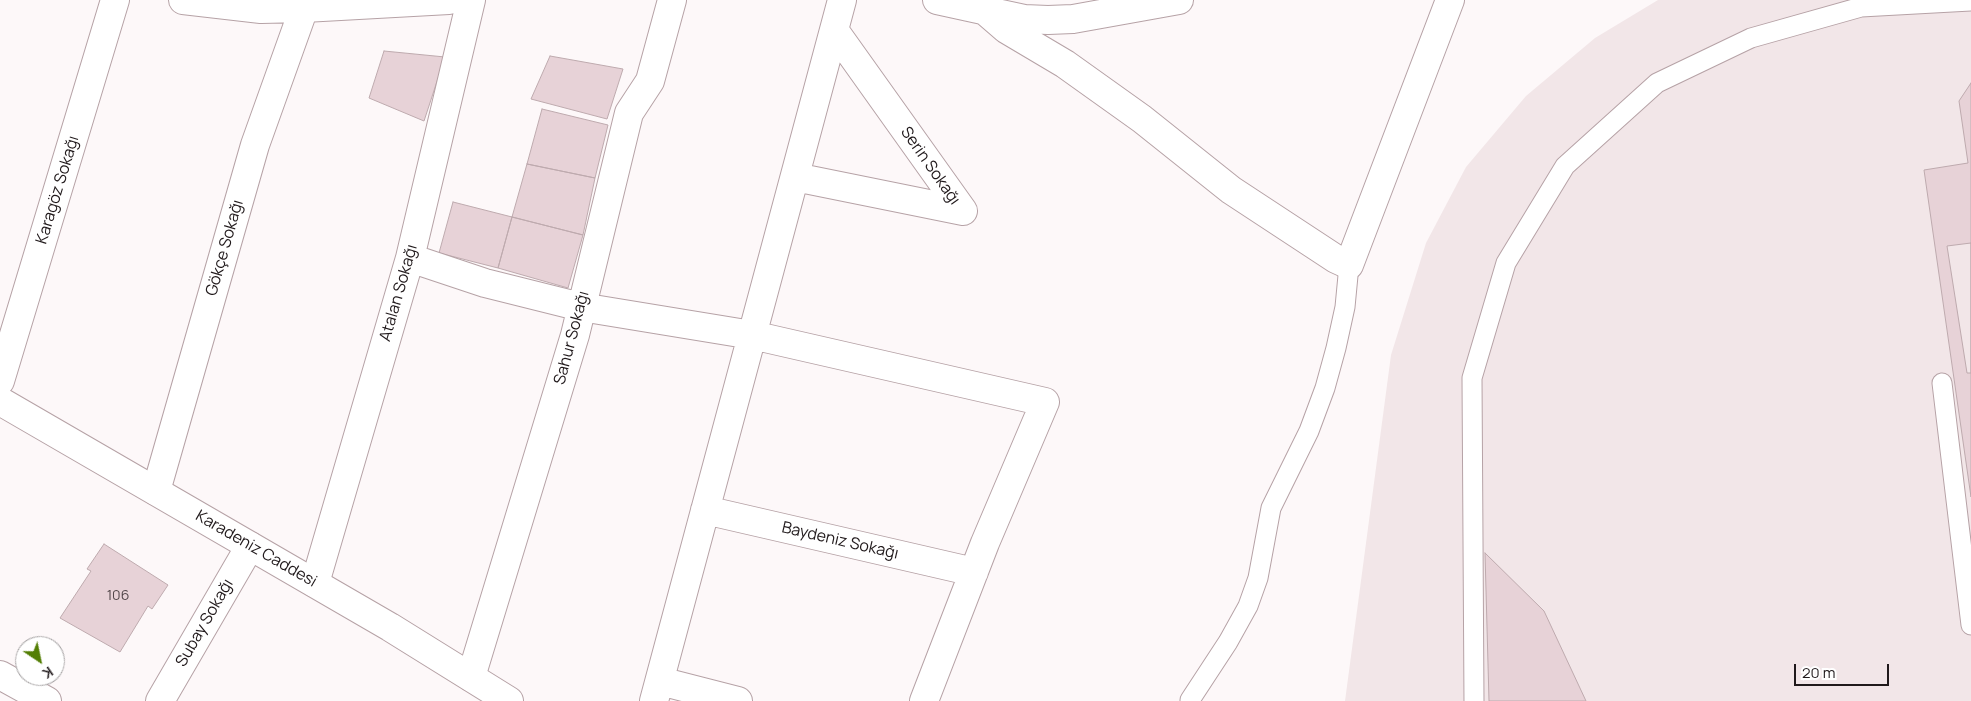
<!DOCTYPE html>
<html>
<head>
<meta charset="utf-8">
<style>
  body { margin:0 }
  #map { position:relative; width:1971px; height:701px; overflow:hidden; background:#fdf8f9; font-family:Manrope,sans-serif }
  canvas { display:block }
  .north { position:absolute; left:15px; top:636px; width:50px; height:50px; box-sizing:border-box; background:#fff; border:1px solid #a6a3a4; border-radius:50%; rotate:146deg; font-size:14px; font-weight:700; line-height:20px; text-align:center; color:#20191b }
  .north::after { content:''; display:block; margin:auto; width:18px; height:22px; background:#537e04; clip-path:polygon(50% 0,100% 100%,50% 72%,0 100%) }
  .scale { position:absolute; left:1794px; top:664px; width:95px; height:22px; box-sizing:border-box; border:2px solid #20191b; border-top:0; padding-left:6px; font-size:15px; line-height:18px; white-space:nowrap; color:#20191b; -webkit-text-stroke:4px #fff; paint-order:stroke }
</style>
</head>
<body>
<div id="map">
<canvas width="1971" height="701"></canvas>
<div class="north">K</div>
<div class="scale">20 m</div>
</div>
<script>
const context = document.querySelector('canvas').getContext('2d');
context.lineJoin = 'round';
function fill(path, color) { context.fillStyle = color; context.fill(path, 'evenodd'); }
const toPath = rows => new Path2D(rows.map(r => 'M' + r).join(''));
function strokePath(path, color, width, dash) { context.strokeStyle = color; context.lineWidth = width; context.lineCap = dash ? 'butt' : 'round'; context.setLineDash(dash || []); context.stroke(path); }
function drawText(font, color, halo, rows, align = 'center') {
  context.font = font + ' Manrope,sans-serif'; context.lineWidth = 4.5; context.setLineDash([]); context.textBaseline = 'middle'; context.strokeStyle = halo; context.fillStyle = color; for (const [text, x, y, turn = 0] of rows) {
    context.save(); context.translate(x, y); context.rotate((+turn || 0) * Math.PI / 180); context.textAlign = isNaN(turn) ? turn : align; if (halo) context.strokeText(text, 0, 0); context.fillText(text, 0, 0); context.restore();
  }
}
const built = toPath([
  [1658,0,1971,0,1971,701,1345,701,1391,355,1426,243,1466,167,1526,96,1595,38]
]);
const building = toPath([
  [384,51,445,57,424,121,369,98,384,51],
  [550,56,623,69,607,119,531,99,550,56],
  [1971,83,1971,497,1924,170,1968,163,1959,101,1971,83],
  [542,109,608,125,595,178,527,164,542,109],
  [527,164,595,178,583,235,512,217,527,164],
  [453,202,512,217,498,268,439,253,453,202],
  [512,217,583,235,568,288,498,268,512,217],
  [1971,243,1971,373,1967,373,1947,246,1971,243],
  [104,544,168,585,152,609,148,606,120,652,60,618,91,571,87,569,104,544],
  [1485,553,1544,611,1586,701,1489,701,1485,553]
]);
const lane = toPath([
  [1942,383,1971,625],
  [1190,700,1228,642,1248,606,1258,578,1271,508,1309,431,1325,388,1336,348,1345,307,1349,265],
  [1474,701,1472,378,1506,263,1565,166,1657,83,1751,38,1861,7,1971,1]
]);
const street = toPath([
  [183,0,261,9,304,8,449,0],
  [937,0,1024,19,1048,20,1073,19,1179,0],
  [984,10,1006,29,1065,64,1142,119,1231,190,1336,259,1349,265,1450,0],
  [795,177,963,211,834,30],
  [410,258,485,283,581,307,752,335,1045,402,985,543,924,701],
  [0,381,115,0],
  [156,491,255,145,304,8,303,0],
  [705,510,974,572],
  [315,583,410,258,471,0],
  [0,675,47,701],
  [471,677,575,335,629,113,650,81,672,0],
  [660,681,738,701],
  [160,701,250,546],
  [654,701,842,0]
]);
const secondary = toPath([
  [0,401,390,627,509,701]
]);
const numberNames = [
  ["106",118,596]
];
const streetNames = [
  ["Serin Sokağı",930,166,55],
  ["Karagöz Sokağı",58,190,-73],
  ["Gökçe Sokağı",225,248,-74],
  ["Atalan Sokağı",399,293,-74],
  ["Sahur Sokağı",572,338,-75],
  ["Baydeniz Sokağı",840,541,13],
  ["Karadeniz Caddesi",256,549,30],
  ["Subay Sokağı",205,623,-60]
];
fill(built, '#f2e6e8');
fill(building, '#e7d2d7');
strokePath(building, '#beaaae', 1);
strokePath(lane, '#b6a2a6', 21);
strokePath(street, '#b6a2a6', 30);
strokePath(secondary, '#b6a2a6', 30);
strokePath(lane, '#fff', 19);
strokePath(street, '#fff', 28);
strokePath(secondary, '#fff', 28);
drawText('14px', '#52474a', null, numberNames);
drawText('16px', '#20191b', '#fff', streetNames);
</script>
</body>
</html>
